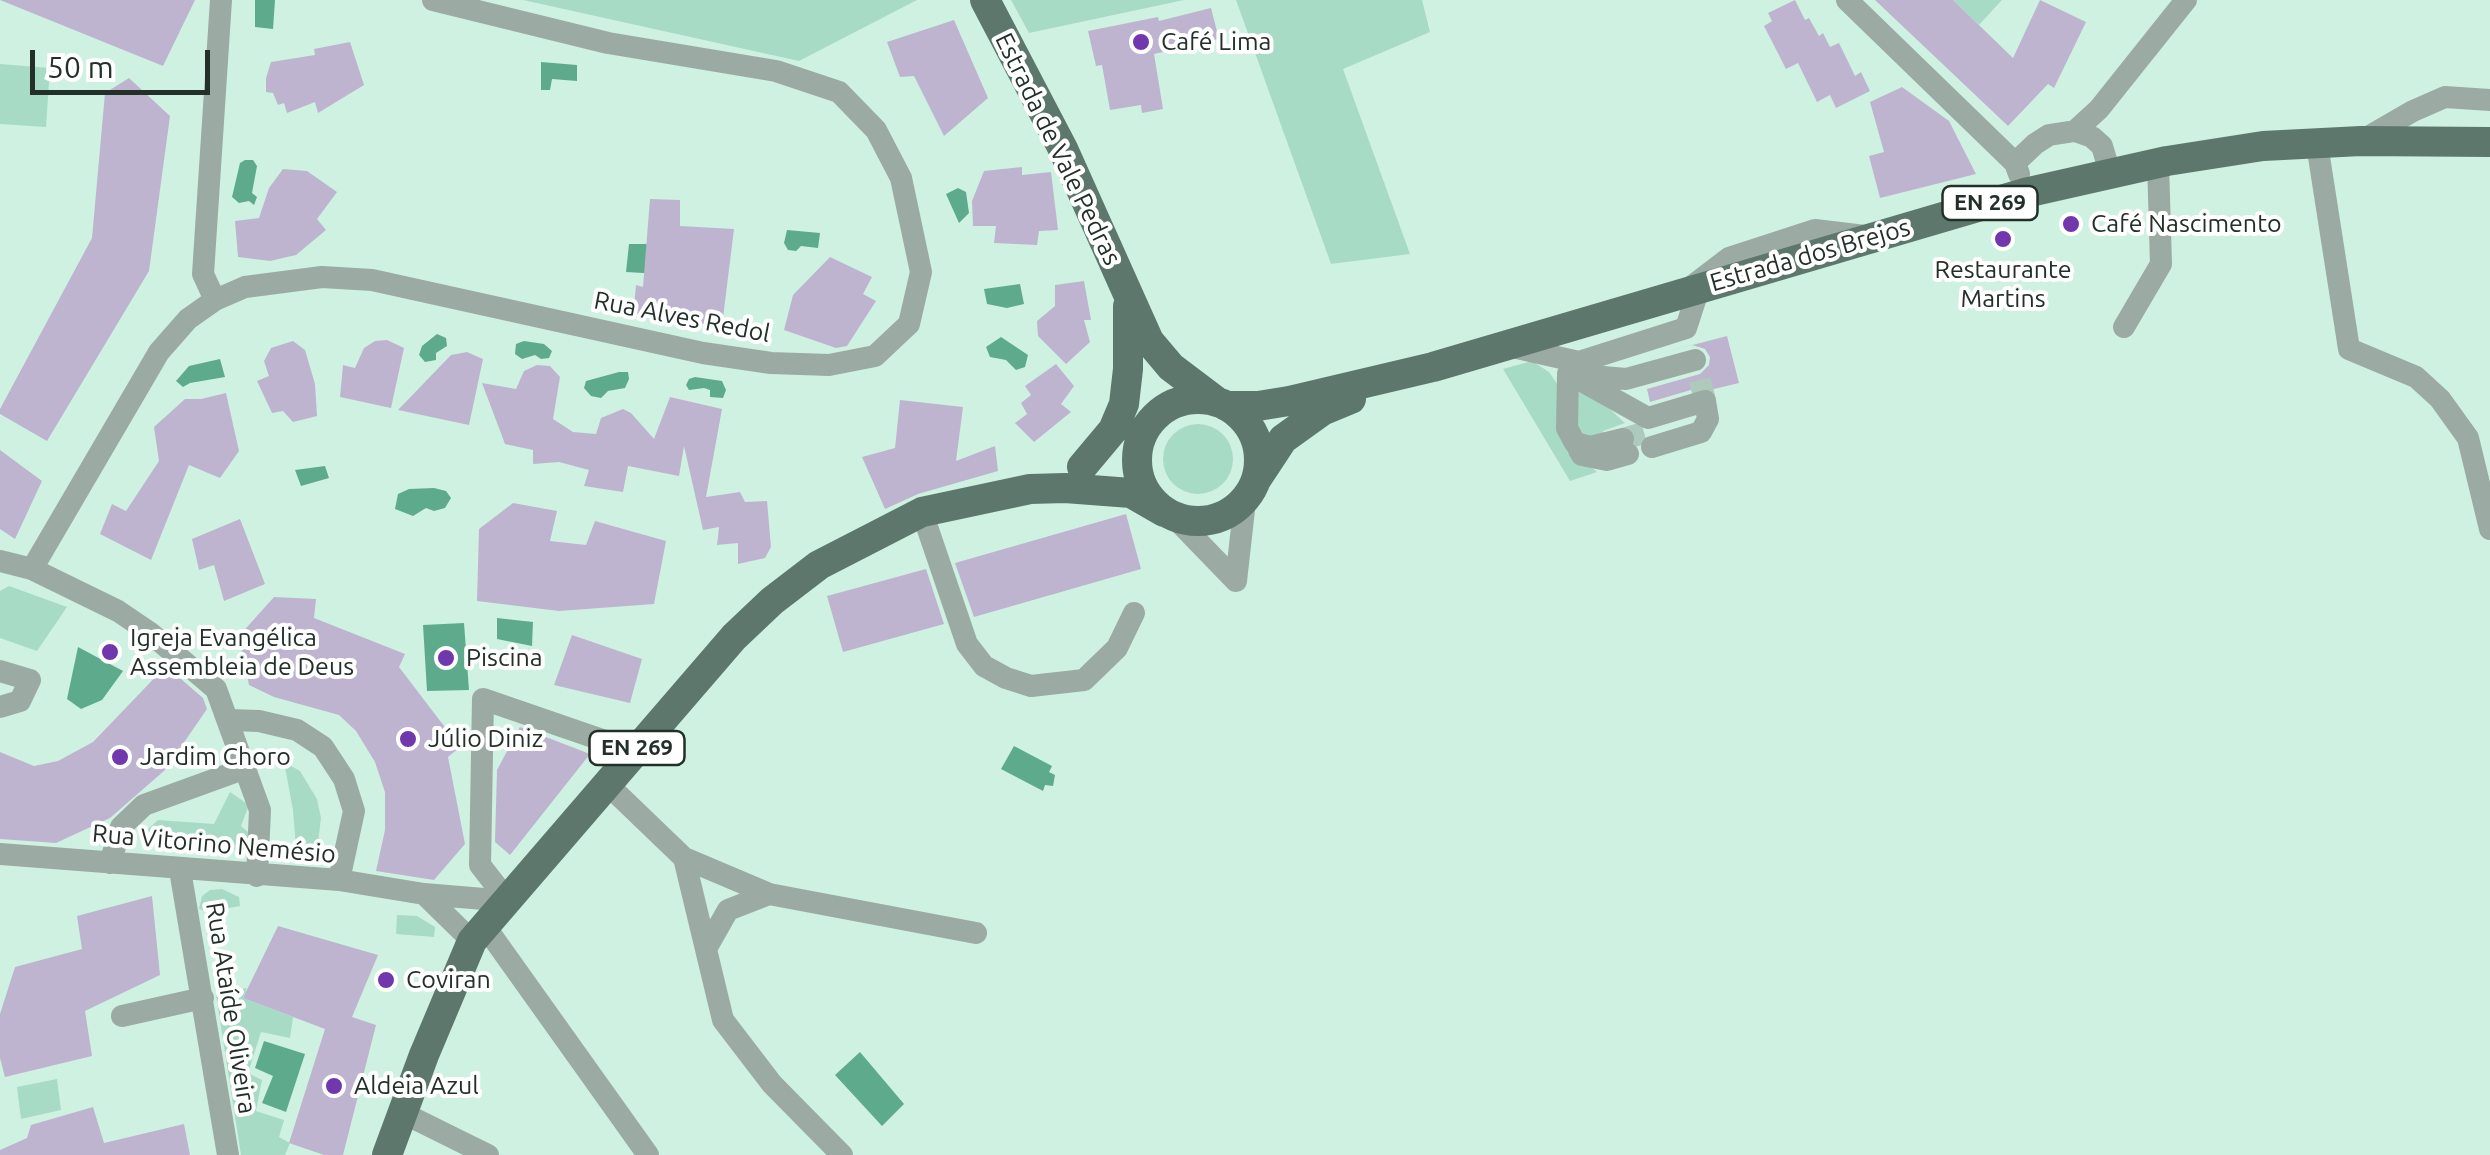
<!DOCTYPE html>
<html>
<head>
<meta charset="utf-8">
<style>
  body { margin:0 }
  #map { position:relative; width:2490px; height:1155px; overflow:hidden; background:#cff1e2; font-family:Ubuntu,sans-serif }
  canvas { display:block }
  .scale { position:absolute; left:30px; top:50px; width:180px; height:45px; box-sizing:border-box; border:5px solid #23302a; border-top:0; padding-left:12px; font-size:30px; line-height:35px; white-space:nowrap; color:#23302a; -webkit-text-stroke:8px #fff; paint-order:stroke }
</style>
</head>
<body>
<div id="map">
<canvas width="2490" height="1155"></canvas>
<div class="scale">50 m</div>
</div>
<script>
const context = document.querySelector('canvas').getContext('2d');
context.lineJoin = 'round';
function fill(path, color) { context.fillStyle = color; context.fill(path, 'evenodd'); }
const toPath = rows => new Path2D(rows.map(r => 'M' + r).join(''));
function strokePath(path, color, width, dash) { context.strokeStyle = color; context.lineWidth = width; context.lineCap = dash ? 'butt' : 'round'; context.setLineDash(dash || []); context.stroke(path); }
function drawText(font, color, halo, rows, align = 'center') {
  context.font = font + ' Ubuntu,sans-serif'; context.lineWidth = 8; context.setLineDash([]); context.textBaseline = 'middle'; context.strokeStyle = halo; context.fillStyle = color; for (const [text, x, y, turn = 0] of rows) {
    context.save(); context.translate(x, y); context.rotate((+turn || 0) * Math.PI / 180); context.textAlign = isNaN(turn) ? turn : align; if (halo) context.strokeText(text, 0, 0); context.fillText(text, 0, 0); context.restore();
  }
}
const green = toPath([
  [523,0,917,0,799,61],
  [1011,0,1184,0,1029,33],
  [1236,0,1422,0,1430,32,1343,69,1410,254,1331,264],
  [1953,0,2002,0,1979,25],
  [0,64,50,68,46,127,0,124],
  [1532,361,1549,372,1560,388,1581,458,1597,472,1570,481,1503,369],
  [1581,387,1602,402,1625,423,1603,431,1602,439,1579,434,1570,412],
  '1163 459a35 35 0 1 1 70 0a35 35 0 1 1-70 0Z',
  [9,586,67,607,37,651,0,638,0,591],
  [284,762,300,771,317,799,321,818,316,860,297,862,293,810],
  [230,792,249,805,241,826,254,837,246,852,148,836,147,830,158,820,214,824],
  [222,889,239,897,240,906,207,912,199,909,202,896,210,890],
  [397,915,417,916,435,927,434,937,396,934],
  [247,988,243,998,293,1017,290,1038,261,1032,248,1073,262,1080,256,1111,284,1120,279,1137,290,1143,285,1155,241,1155,216,995],
  [57,1079,61,1110,21,1119,17,1087]
]);
const water = toPath([
  [255,0,275,0,273,29,255,27],
  [541,62,577,65,577,81,552,79,550,90,541,90],
  [245,160,253,160,257,166,252,193,257,197,254,205,249,201,239,203,232,197,240,163],
  [958,188,966,192,969,213,959,223,946,194],
  [787,230,820,233,818,248,801,246,796,251,788,250,784,243],
  [629,244,648,244,661,274,626,272],
  [1020,284,1024,304,1007,308,987,304,984,289],
  [437,334,446,338,447,346,436,353,436,360,425,362,419,355,422,346],
  [1001,337,1028,355,1025,367,1016,370,1006,360,990,357,986,347],
  [524,341,544,344,552,351,549,358,541,359,535,355,522,359,515,354,516,344],
  [220,359,225,377,190,383,183,387,176,381,189,366],
  [619,372,628,372,629,379,625,388,608,391,601,398,591,396,584,388,586,381],
  [695,377,722,381,726,390,723,398,710,397,710,390,704,388,689,390,686,385,689,379],
  [325,466,329,478,301,486,295,470],
  [434,488,446,491,451,498,445,508,434,511,426,508,413,516,395,509,398,494,409,489],
  [497,618,533,622,532,646,497,639],
  [464,623,469,690,427,691,423,625],
  [78,647,123,671,102,700,81,709,67,699],
  [1014,746,1052,766,1049,772,1055,775,1053,786,1045,785,1043,791,1001,769],
  [264,1041,305,1054,286,1112,262,1103,273,1076,255,1068],
  [860,1052,904,1104,882,1126,835,1075]
]);
const building = toPath([
  [0,0,195,0,163,66],
  [1795,0,1805,20,1809,18,1819,36,1823,33,1830,47,1839,43,1855,76,1861,72,1870,91,1836,108,1830,95,1817,102,1798,63,1786,69,1764,26,1772,21,1768,13],
  [1875,0,1953,0,2013,58,2040,0,2086,22,2054,88,2048,84,2008,126],
  [1211,8,1219,39,1154,54,1163,109,1142,113,1141,105,1110,110,1102,65,1096,66,1088,31,1158,17,1159,21],
  [954,20,988,98,944,136,914,76,900,77,887,42],
  [350,42,364,85,318,113,315,102,287,113,284,103,278,105,273,93,266,92,266,78,271,62,315,55,314,49],
  [129,78,170,116,149,271,47,441,0,414,0,409,92,238,105,93],
  [1902,87,1949,121,1976,174,1880,198,1869,156,1884,152,1870,102],
  [1022,167,1022,175,1051,172,1058,230,1039,231,1037,245,994,243,996,226,973,226,972,201,984,171],
  [283,169,307,171,337,192,317,219,326,230,296,255,270,261,238,257,235,221,259,218,269,188],
  [650,199,680,200,680,226,734,229,722,326,633,317,636,285,643,287],
  [830,257,872,277,863,294,876,301,847,346,836,348,784,330,793,295],
  [1084,281,1091,320,1084,320,1090,342,1066,364,1038,336,1037,321,1055,306,1055,285],
  [1727,336,1739,383,1714,389,1701,387,1650,402,1647,389,1700,374,1709,365,1710,357,1705,349,1692,345,1639,359],
  [387,340,404,348,391,408,340,397,343,365,355,368,364,348,375,341],
  [293,341,305,350,315,384,317,416,293,422,283,411,272,413,257,381,269,376,264,361,271,348],
  [467,352,483,359,469,425,398,410,451,355],
  [1056,364,1074,386,1061,404,1071,412,1034,442,1015,423,1027,414,1021,403,1031,395,1025,386],
  [537,365,550,366,560,377,553,419,573,432,596,434,601,418,623,409,631,413,654,439,670,397,722,409,706,497,740,492,745,502,767,501,771,547,765,558,738,564,738,543,717,545,719,527,703,530,684,446,679,476,628,466,623,492,584,486,589,470,559,462,533,464,533,450,505,444,482,383,516,389,524,371],
  [226,393,239,451,220,478,189,465,151,560,100,534,112,504,126,511,159,461,154,427,185,399,201,399],
  [900,400,963,407,956,461,995,446,998,471,918,494,885,509,862,457,895,448],
  [0,450,42,481,15,539,0,529],
  [513,503,557,511,550,541,586,545,595,521,666,541,654,604,559,611,477,601,479,529],
  [1126,514,1141,569,974,617,955,563],
  [240,519,265,584,224,601,214,565,199,570,192,539],
  [926,569,944,624,843,652,827,596],
  [274,597,316,599,314,618,405,654,399,667,460,747,448,757,465,844,434,880,376,871,385,830,385,792,375,762,356,731,339,715,274,697,249,685,239,636],
  [572,635,642,659,630,703,554,685],
  [166,666,203,698,207,709,165,770,110,818,56,843,0,839,0,752,34,766,58,761,93,742],
  [520,727,590,754,510,855,495,842,497,770],
  [152,896,160,975,85,1011,92,1056,5,1077,0,1058,0,1014,15,967,82,949,77,916],
  [278,926,378,955,352,1017,376,1025,343,1155,324,1155,289,1143,325,1029,243,998],
  [93,1107,104,1143,184,1124,190,1155,0,1155,0,1150,27,1138,31,1125]
]);
const minorTunnel = toPath([
  [1700,380,1705,401],
  [1623,439,1647,432]
]);
const minor = toPath([
  [1847,0,2015,163],
  [2075,131,2099,109,2186,0],
  [2361,141,2413,111,2445,97,2490,100],
  [2317,144,2349,349,2416,377,2440,399,2468,438,2490,529],
  [2019,174,2015,163,2035,144,2049,135,2075,131,2092,137,2102,146,2110,173],
  [1691,287,1729,258,1815,230,1865,236],
  [215,300,203,274,221,0],
  [2124,327,2161,264,2158,163],
  [1508,346,1579,362,1686,328,1699,288],
  [1580,380,1648,418,1705,401],
  [1623,439,1590,447,1575,443,1567,428,1568,374,1626,379,1695,360],
  [1652,447,1701,432,1708,419,1705,401],
  [1579,450,1582,455,1607,460,1628,454],
  [922,512,967,644,984,666,1006,678,1031,686,1084,680,1117,648,1134,613],
  [1176,519,1236,581],
  [0,561,32,569,118,611,149,632,216,689,260,810,257,876],
  [32,569,159,352,188,319,215,300,245,287,322,277,372,280,703,353,771,363,829,365,875,356,909,324,921,272,901,178,876,130,839,92,776,71,608,43,433,0],
  [1236,581,1245,501],
  [0,671,30,680,20,701,0,707],
  [230,720,259,721,297,730,323,747,344,779,354,811,339,880],
  [606,783,684,858,723,1020,772,1084,842,1155],
  [0,854,339,880,424,894,508,901],
  [684,858,769,894,976,933],
  [110,863,121,827,144,805,246,768],
  [180,870,228,1155],
  [424,894,472,941],
  [508,901,480,865,483,699,634,751],
  [484,925,648,1155],
  [707,947,728,910,769,894],
  [122,1016,203,998],
  [403,1113,488,1155]
]);
const major = toPath([
  [985,0,1063,149,1149,341,1171,367,1216,401],
  '1137 460a61 61 0 1 1 122 0a61 61 0 1 1-122 0Z',
  [1226,406,1258,406,1289,401,1433,367,2025,193,2167,161,2263,146,2361,141,2490,142],
  [1082,467,1113,430,1124,404,1128,369,1128,306],
  [1256,480,1283,439,1322,411,1351,399],
  [387,1155,424,1055,472,941,734,637,772,601,819,565,922,512,1030,489,1065,488,1131,493,1164,512]
]);
const markers = [
  [1141,42,10,"#7137ad"],
  [2071,224,10,"#7137ad"],
  [2003,239,10,"#7137ad"],
  [110,652,10,"#7137ad"],
  [446,658,10,"#7137ad"],
  [408,739,10,"#7137ad"],
  [120,757,10,"#7137ad"],
  [386,980,10,"#7137ad"],
  [334,1086,10,"#7137ad"]
];
const shields = [
  [1990,203,95],
  [637,748,95]
];
const shieldNames = [
  ["EN 269",1990,203],
  ["EN 269",637,748]
];
const poiNames = [
  ["Café Lima",1161,42],
  ["Café Nascimento",2091,224],
  ["Restaurante",2003,270,"center"],
  ["Martins",2003,299,"center"],
  ["Igreja Evangélica",130,638],
  ["Assembleia de Deus",130,667],
  ["Piscina",466,658],
  ["Júlio Diniz",428,739],
  ["Jardim Choro",140,757],
  ["Coviran",406,980],
  ["Aldeia Azul",354,1086]
];
const streetNames = [
  ["Estrada de Vale Pedras",1058,149,64],
  ["Estrada dos Brejos",1810,255,-16],
  ["Rua Alves Redol",682,317,11],
  ["Rua Vitorino Nemésio",214,844,5],
  ["Rua Ataíde Oliveira",231,1008,81]
];
fill(green, '#a8dbc5');
fill(water, '#5dab8c');
fill(building, '#beb4d0');
strokePath(minorTunnel, '#adcabd', 22, [22, 11]);
strokePath(minor, '#9caaa4', 22);
strokePath(major, '#5e776c', 30);
for (const [x, y, r, color] of markers) { const dot = new Path2D(); dot.arc(x, y, r, 0, 2 * Math.PI); context.fillStyle = color; context.fill(dot); strokePath(dot, '#fff', 4); }
for (const [x, y, w] of shields) { const box = new Path2D(); box.roundRect(x - w / 2, y - 17, w, 34, 8); context.fillStyle = '#fff'; context.fill(box); strokePath(box, '#23302a', 2.5); }
drawText('bold 22px', '#23302a', null, shieldNames);
drawText('25px', '#23302a', '#fff', poiNames, 'left');
drawText('25px', '#23302a', '#fff', streetNames);
</script>
</body>
</html>
